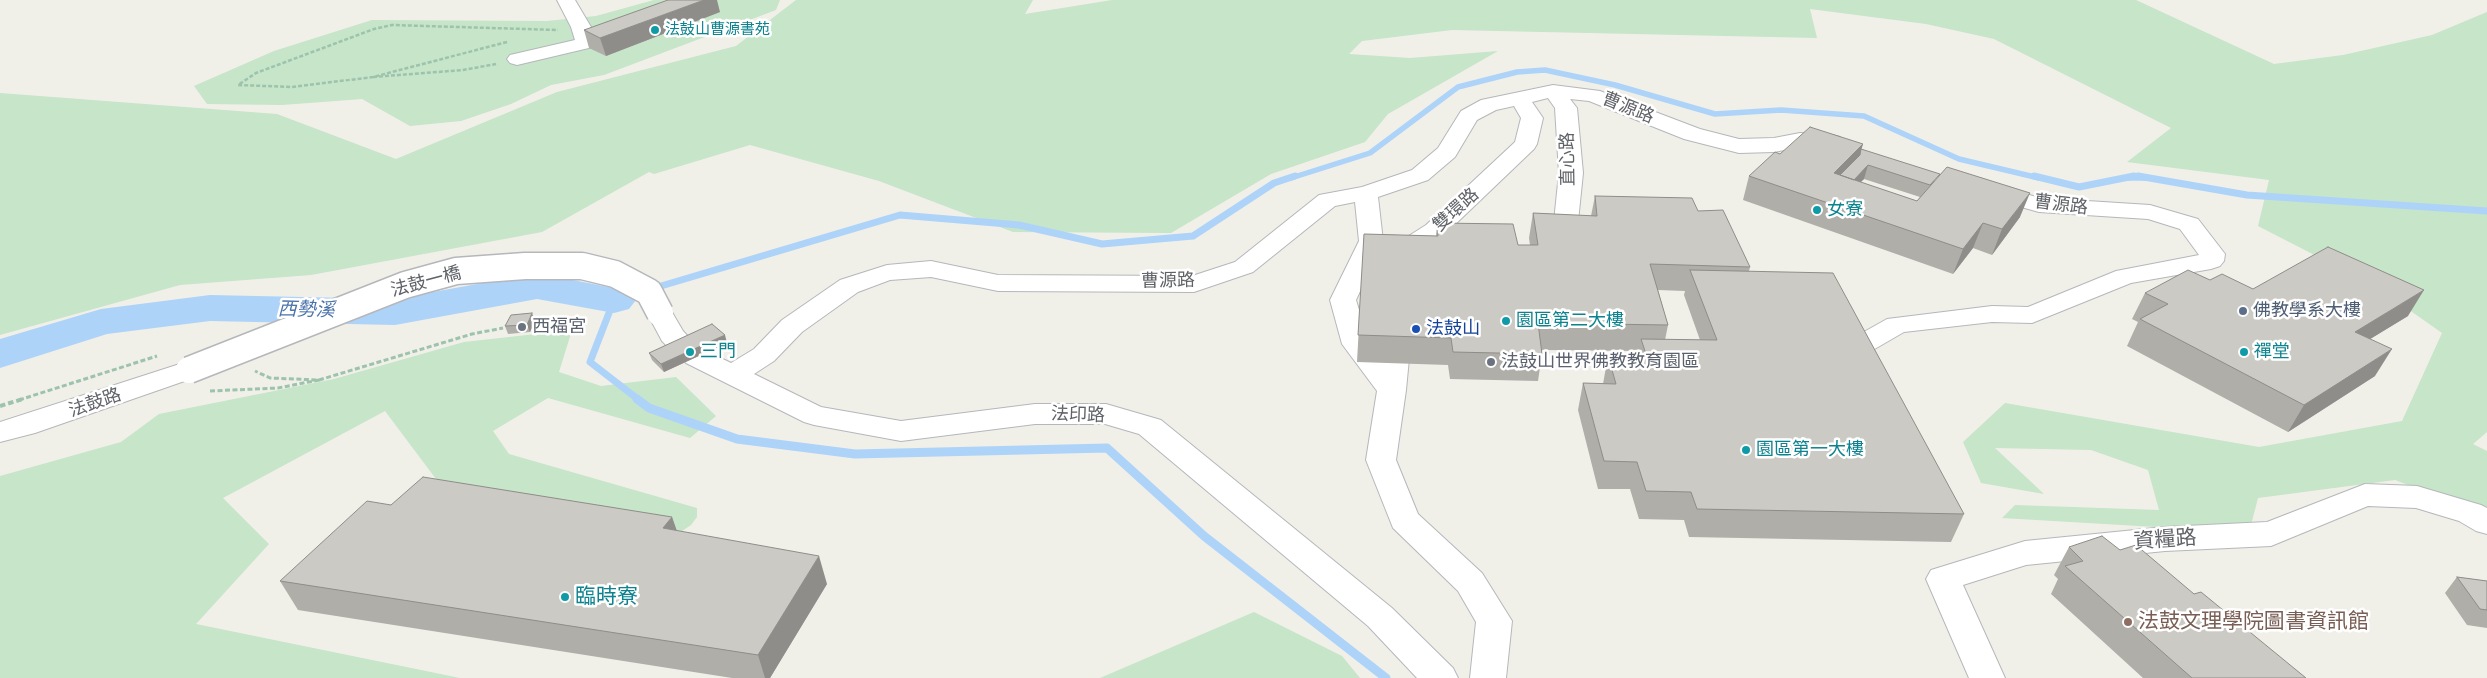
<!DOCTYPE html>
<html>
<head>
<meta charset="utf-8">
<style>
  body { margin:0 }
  canvas { display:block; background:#f0efe8 }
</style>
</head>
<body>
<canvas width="2487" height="678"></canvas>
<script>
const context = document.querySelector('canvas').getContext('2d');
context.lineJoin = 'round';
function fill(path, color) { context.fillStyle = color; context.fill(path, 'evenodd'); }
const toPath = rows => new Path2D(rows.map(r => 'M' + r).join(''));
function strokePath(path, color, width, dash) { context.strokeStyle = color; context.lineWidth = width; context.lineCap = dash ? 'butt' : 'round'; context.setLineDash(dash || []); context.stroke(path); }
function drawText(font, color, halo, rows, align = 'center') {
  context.font = font + ' Rubik,"Noto Sans TC",sans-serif'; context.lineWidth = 5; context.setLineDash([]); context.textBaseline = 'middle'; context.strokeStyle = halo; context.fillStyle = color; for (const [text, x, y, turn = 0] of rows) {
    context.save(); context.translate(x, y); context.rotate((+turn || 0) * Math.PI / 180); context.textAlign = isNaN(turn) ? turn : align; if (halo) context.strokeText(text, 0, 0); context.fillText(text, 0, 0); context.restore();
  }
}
const green = toPath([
  [654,0,780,0,776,10,604,75,551,85,511,104,461,121,410,126,362,99,282,105,207,104,194,86,274,51,372,20,547,21,596,16],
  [796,0,1033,0,1025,14,1112,0,2136,0,2274,64,2343,55,2432,35,2487,12,2487,432,2473,444,2487,451,2487,515,2395,480,2258,498,2251,525,2156,527,2002,518,2015,505,2159,510,2148,470,2091,450,1995,448,2044,494,1981,483,1963,442,2005,403,2259,447,2402,421,2442,333,2361,276,2332,264,2258,226,2269,180,2127,162,2171,128,1994,39,1926,24,1810,9,1817,38,1452,30,1362,41,1349,54,1410,58,1498,51,1388,114,1365,142,1271,174,1171,233,1013,232,879,181,750,145,654,174,649,172,542,232,311,275,180,285,0,335,0,93,277,114,396,159,557,92,736,46],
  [572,330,559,372,601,386,676,377,716,416,690,438,548,398,493,431,509,454,697,508,697,517,691,525,679,533,448,495,385,411,223,498,269,544,196,624,460,678,0,678,0,476,121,442,159,414,334,379,464,342],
  [1254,612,1342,656,1360,678,1100,678]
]);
const streamFar2 = toPath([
  [1291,178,1370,153,1458,87,1517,72,1545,70,1615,85,1715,114,1781,110,1864,116,1959,159,2039,178],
  [2127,178,2146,178]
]);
const streamFar1 = toPath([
  [2034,176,2079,187,2134,176],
  [2138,176,2247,195,2487,211],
  [651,289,900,215,1019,225,1102,244,1193,236,1274,183,1295,176],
  [638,293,614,300,590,362,639,400]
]);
const stream = toPath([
  [637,399,649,408,737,439,855,454,1107,448,1204,536,1386,678]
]);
const river = toPath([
  [537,273,629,291,636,300,629,309,614,313,537,299,395,325,210,321,107,334,0,368,0,339,101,309,210,295,395,299,537,273]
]);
const pathFar2 = toPath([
  [507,42,373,77,292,87,238,85,256,73,374,29,392,25,558,30],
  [373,77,463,70,496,64]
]);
const pathFar1 = toPath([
  [319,380,472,334,503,328],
  [210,391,278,388,319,380,270,378,255,371],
  [19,400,157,356]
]);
const path = toPath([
  [0,406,23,399]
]);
const minor = toPath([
  [557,0,575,0,591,27,596,43,593,47,517,65,510,63,507,59,510,55,575,40,571,27,557,0],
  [1553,85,1600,91,1700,129,1739,139,1774,138,1800,133,1832,135,1840,137,1843,142,1840,147,1832,149,1800,147,1774,152,1739,153,1684,139,1589,101,1570,99,1577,108,1583,173,1577,231,1574,236,1565,238,1556,236,1553,231,1559,173,1555,108,1548,98,1532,102,1543,118,1537,144,1534,149,1444,235,1417,252,1417,261,1413,266,1404,269,1395,266,1391,261,1392,249,1396,244,1426,225,1515,142,1521,118,1514,106,1496,110,1477,120,1455,157,1428,180,1378,197,1383,241,1356,300,1369,343,1381,357,1384,327,1388,321,1398,319,1408,321,1412,327,1406,390,1396,460,1418,514,1482,573,1512,621,1506,678,1470,678,1476,622,1458,591,1393,528,1366,460,1377,391,1342,344,1330,300,1359,241,1355,202,1335,206,1253,272,1194,292,998,291,931,277,890,280,858,292,802,332,774,361,754,374,821,407,901,421,1035,404,1106,404,1161,420,1392,608,1453,668,1458,678,1417,678,1368,626,1139,434,1105,424,1035,424,901,441,814,425,804,422,686,363,682,357,684,354,673,352,662,341,647,313,651,307,660,305,669,307,683,331,697,346,695,349,706,351,731,363,754,349,782,320,840,280,887,265,931,261,998,275,1192,276,1235,262,1319,195,1362,187,1412,170,1438,148,1461,111,1481,100,1553,85],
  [1990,184,2040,198,2150,205,2198,219,2225,254,2224,261,2220,266,2211,269,2131,283,2032,323,1992,322,1904,332,1866,354,1856,356,1846,354,1842,348,1846,342,1887,319,1992,306,2028,307,2116,271,2199,255,2180,229,2148,219,2039,212,1982,196,1978,191,1982,186,1990,184],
  [189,361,199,364,203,370,199,376,35,433,0,442,0,422,189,361],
  [2365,484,2417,486,2481,505,2487,508,2487,534,2476,531,2459,521,2416,508,2368,506,2271,546,2165,551,2026,565,1963,585,2005,678,1969,678,1926,579,1931,570,2025,541,2165,527,2267,522,2365,484]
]);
const minorBridge = toPath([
  [189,370,405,285,456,271,525,266,582,266,615,274,649,292,660,313]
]);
const wall = toPath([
  [720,12,606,56,589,48,584,30],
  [1863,144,1861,149,2020,217,1992,255,1973,248,1953,274,1743,200,1749,176,1780,154],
  [1864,179,1920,197,1917,201,1860,182],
  [1595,196,1698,211,1750,267,1749,271,1964,514,1951,542,1689,537,1684,520,1639,519,1630,489,1598,489,1578,410,1583,383,1603,384,1608,356,1637,357,1639,351,1542,350,1542,354,1538,381,1450,379,1448,365,1357,362,1364,234,1436,236,1437,223,1518,245,1530,245,1529,238,1533,213,1591,216],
  [1658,290,1685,291,1684,295,1700,340,1665,340,1668,325],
  [2210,280,2253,289,2408,316,2370,339,2375,376,2288,432,2127,346,2138,322,2132,319,2145,293],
  [535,321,530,332,508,334,505,326],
  [727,343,664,372,652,360,649,353],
  [391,505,672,517,676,531,827,584,770,678,732,678,298,610,280,581],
  [2069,547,2120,550,2194,594,2306,678,2143,678,2051,594,2058,579,2054,575],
  [2457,577,2487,581,2487,628,2467,625,2445,593]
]);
const shadedWall = toPath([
  [704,0,717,0,720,12,606,56,600,38],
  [1863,144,1856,168,1827,198,1834,173],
  [1868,165,1864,179,1841,202,1845,189],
  [2030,193,2020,217,1992,255,2002,229],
  [1983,223,1973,248,1953,274,1963,249],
  [2424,290,2408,316,2339,358,2355,332],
  [532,313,535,321,530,332,527,325],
  [725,335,727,343,664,372,661,364],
  [2392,349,2375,376,2288,432,2304,405],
  [672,517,682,545,663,528],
  [819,556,827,584,770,678,765,678,758,655]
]);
const building = toPath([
  [668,0,704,0,600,38,584,30,668,0],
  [1810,127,1863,144,1834,173,1917,201,1947,167,2030,193,2002,229,1983,223,1963,249,1749,176,1775,152,1780,154,1810,127],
  [1861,149,1940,174,1930,185,1868,165,1854,180,1840,175,1860,155,1861,149],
  [1595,196,1692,198,1698,211,1723,210,1750,267,1650,264,1668,325,1538,323,1542,354,1453,352,1451,338,1358,335,1364,234,1438,236,1437,223,1513,224,1518,245,1538,245,1533,213,1597,216,1595,196],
  [2328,247,2424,290,2355,332,2392,349,2304,405,2140,319,2168,304,2145,293,2188,270,2210,280,2222,274,2253,289,2328,247],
  [1690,270,1833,273,1964,514,1697,509,1691,492,1646,491,1637,462,1604,461,1583,383,1616,384,1608,356,1647,357,1641,339,1717,340,1690,270],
  [532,313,527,325,505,326,511,315,532,313],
  [712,324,725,335,661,364,649,353,712,324],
  [423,477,672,517,663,528,819,556,758,655,280,581,367,501,391,505,423,477],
  [2102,536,2120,550,2136,545,2194,594,2201,592,2306,678,2192,678,2065,566,2083,561,2069,547,2102,536],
  [2457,577,2487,581,2487,610,2480,609,2457,577]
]);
const markers = [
  [655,30,5,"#0f9aa8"],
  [1817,210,5,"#0f9aa8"],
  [2243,311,5,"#5c6f8a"],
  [1506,321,5,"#0f9aa8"],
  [522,327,5,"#6b7280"],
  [1416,329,5,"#1a4fb4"],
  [690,352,5,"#0f9aa8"],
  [2244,352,5,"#0f9aa8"],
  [1491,362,5,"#6b7280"],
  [1746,450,5,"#0f9aa8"],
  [565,597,5,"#0f9aa8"],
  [2128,622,5,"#8d6e63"]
];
const farCulturenames = [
  ["法鼓山曹源書苑",665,30]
];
const streetNames = [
  ["曹源路",1628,108,22],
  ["直心路",1568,159,-91],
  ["曹源路",2061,205,7],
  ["雙環路",1456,210,-42],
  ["曹源路",1168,281,-1],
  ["法鼓一橋",426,282,-15],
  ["法鼓路",95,403,-19],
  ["法印路",1078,415,2]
];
const cultureNames = [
  ["女寮",1827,210],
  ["園區第二大樓",1516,321],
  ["三門",700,352],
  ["禪堂",2254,352],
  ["園區第一大樓",1756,450]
];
const serviceNames = [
  ["佛教學系大樓",2253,311]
];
const worshipNames = [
  ["西福宮",532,327],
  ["法鼓山世界佛教教育園區",1501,362]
];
const transitNames = [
  ["法鼓山",1426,329]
];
const waterNames = [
  ["西勢溪",306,310,1]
];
const nearStreetnames = [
  ["資糧路",2165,540,-4]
];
const nearCulturenames = [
  ["臨時寮",575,597]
];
const nearEducationnames = [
  ["法鼓文理學院圖書資訊館",2138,622]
];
fill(green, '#c6e5c9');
strokePath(streamFar2, '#aed3f9', 5.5);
strokePath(streamFar1, '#aed3f9', 7);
strokePath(stream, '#aed3f9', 9);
fill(river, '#aed3f9');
strokePath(minor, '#b5b7bb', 2);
strokePath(pathFar2, '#9ec3ac', 2.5, [4, 2]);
strokePath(pathFar1, '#9ec3ac', 3, [5, 2.5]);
strokePath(path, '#9ec3ac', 4, [5.5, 3]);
fill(minor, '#fff');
strokePath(minorBridge, '#b5b7bb', 29, []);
strokePath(minorBridge, '#fff', 26);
fill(wall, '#afaea9');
fill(shadedWall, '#8f8d89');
fill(building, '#cccac4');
strokePath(building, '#8f8d89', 1);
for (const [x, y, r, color] of markers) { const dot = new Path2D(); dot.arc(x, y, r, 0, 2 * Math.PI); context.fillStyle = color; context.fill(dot); strokePath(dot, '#fff', 2); }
drawText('15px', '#0d838f', '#fff', farCulturenames, 'left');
drawText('18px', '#5f6267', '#fff', streetNames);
drawText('18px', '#0d838f', '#fff', cultureNames, 'left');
drawText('18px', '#4e5e75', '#fff', serviceNames, 'left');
drawText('18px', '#5b616d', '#fff', worshipNames, 'left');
drawText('18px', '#164399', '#fff', transitNames, 'left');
drawText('italic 19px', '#4b73ab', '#fff', waterNames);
drawText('21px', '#5f6267', '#fff', nearStreetnames);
drawText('21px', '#0d838f', '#fff', nearCulturenames, 'left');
drawText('21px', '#785e54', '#fff', nearEducationnames, 'left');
</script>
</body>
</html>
